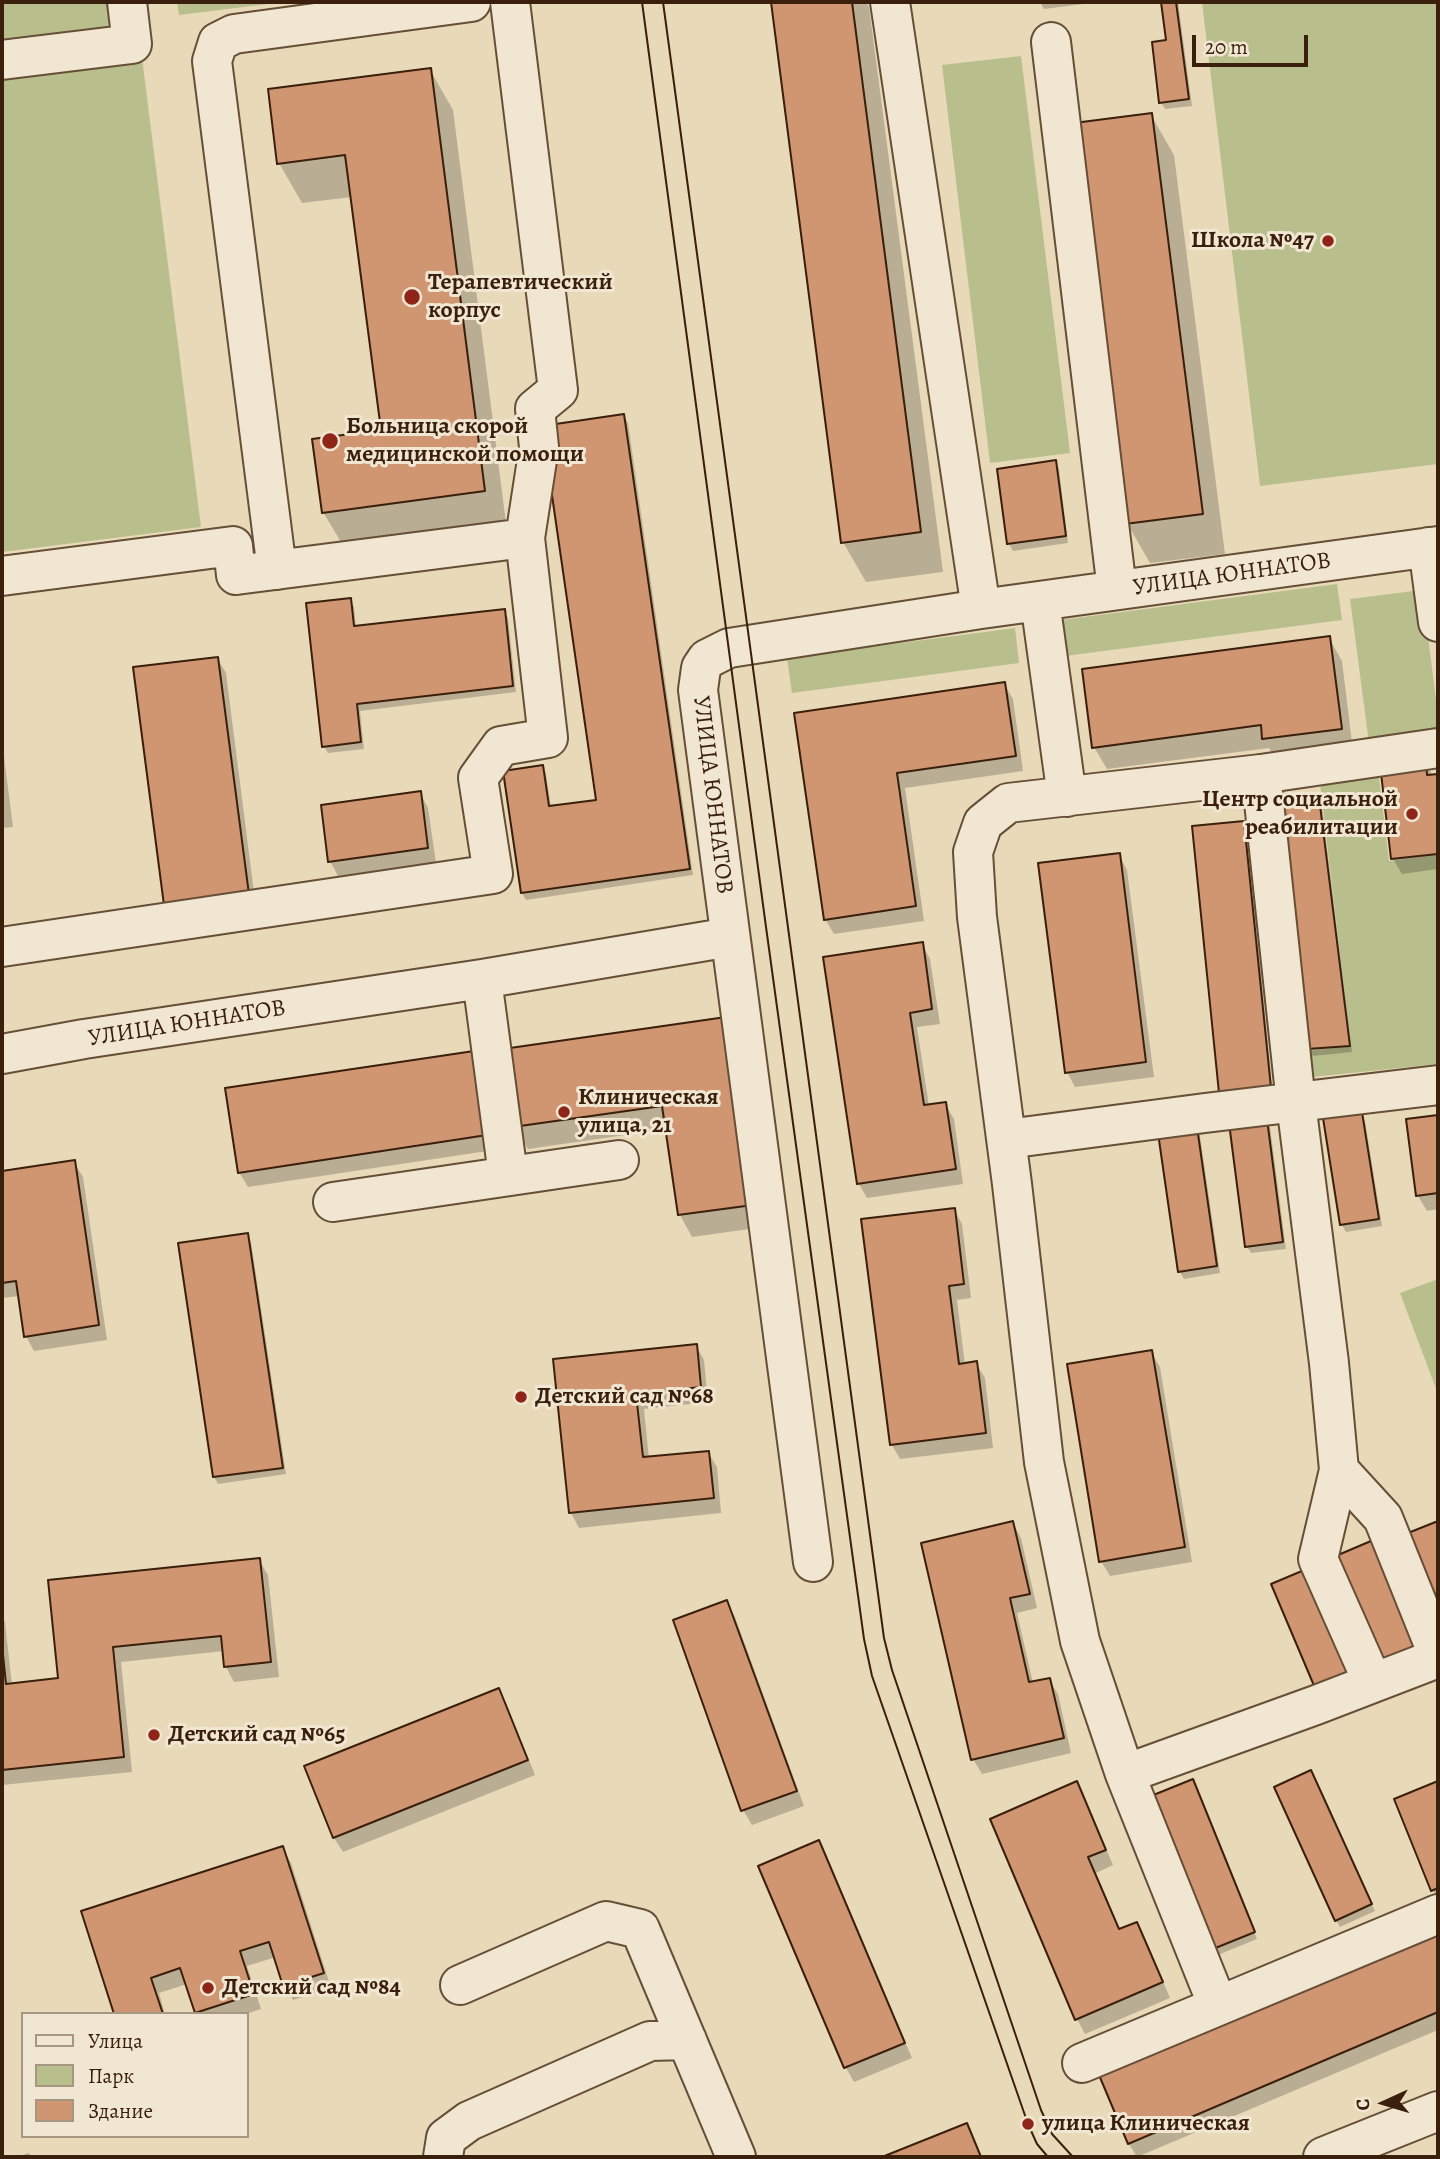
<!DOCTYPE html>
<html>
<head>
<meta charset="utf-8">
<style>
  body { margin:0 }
  #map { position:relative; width:1440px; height:2159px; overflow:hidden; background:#e8d9b8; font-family:Alegreya,serif }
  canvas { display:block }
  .frame { position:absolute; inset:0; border:4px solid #3a1f0c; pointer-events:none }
  .legend { position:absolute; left:21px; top:2012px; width:228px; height:126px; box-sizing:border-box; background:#f0e6d1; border:2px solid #a79682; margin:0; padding:9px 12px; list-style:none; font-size:21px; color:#3a1f0c }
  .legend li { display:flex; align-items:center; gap:14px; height:35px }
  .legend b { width:35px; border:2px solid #a79682 }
  .north { position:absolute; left:1349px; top:2068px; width:70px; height:70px; -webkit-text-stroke:5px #f0e6d1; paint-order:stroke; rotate:266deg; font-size:19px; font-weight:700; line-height:28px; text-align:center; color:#3a1f0c }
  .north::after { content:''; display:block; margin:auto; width:24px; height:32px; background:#3a1f0c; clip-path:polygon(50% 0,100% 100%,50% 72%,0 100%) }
  .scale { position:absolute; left:1192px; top:35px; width:116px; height:32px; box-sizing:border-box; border:4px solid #3a1f0c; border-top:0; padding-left:9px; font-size:21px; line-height:24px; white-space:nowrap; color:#3a1f0c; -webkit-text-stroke:5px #f0e6d1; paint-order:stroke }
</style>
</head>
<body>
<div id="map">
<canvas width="1440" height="2159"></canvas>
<div class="frame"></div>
<ul class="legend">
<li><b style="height:9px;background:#f0e6d1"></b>Улица</li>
<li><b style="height:19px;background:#b9be8d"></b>Парк</li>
<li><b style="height:19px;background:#d09672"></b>Здание</li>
</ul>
<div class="north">С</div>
<div class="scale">20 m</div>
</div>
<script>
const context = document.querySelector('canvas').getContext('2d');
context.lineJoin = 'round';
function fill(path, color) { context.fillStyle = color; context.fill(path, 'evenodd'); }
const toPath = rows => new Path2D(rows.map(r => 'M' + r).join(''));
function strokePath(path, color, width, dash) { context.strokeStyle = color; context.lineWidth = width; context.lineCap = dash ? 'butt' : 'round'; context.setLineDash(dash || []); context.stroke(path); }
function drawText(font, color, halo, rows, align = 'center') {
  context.font = font + ' Alegreya,serif'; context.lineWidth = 6; context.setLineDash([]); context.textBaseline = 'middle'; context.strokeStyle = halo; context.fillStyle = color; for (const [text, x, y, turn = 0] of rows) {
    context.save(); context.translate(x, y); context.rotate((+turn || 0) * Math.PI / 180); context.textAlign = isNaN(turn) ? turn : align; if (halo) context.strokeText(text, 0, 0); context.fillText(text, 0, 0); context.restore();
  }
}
const green = toPath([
  [2,2,135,2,201,527,2,552],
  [177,2,284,2,179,15],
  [1202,2,1438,2,1438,464,1260,486],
  [1021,56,1070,453,990,463,942,65],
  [1337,584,1342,620,1065,656,1061,620],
  [1422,590,1438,715,1438,734,1369,743,1350,599],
  [1015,628,1019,663,792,693,787,658],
  [1379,777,1389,861,1438,855,1438,1064,1312,1077,1309,1051,1351,1046,1320,783],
  [1438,1279,1438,1394,1400,1293]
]);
const shadow = toPath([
  [772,2,866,2,869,7,943,572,866,582,843,542],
  [1040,2,1099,2,1044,9],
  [1163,2,1178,2,1192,106,1165,109,1161,102,1168,42],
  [430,70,453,110,507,531,347,552,323,512,382,432,352,197,302,203,279,163],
  [1151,115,1174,155,1225,554,1150,563,1127,523],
  [624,416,628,423,693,875,526,900,522,893,542,767,546,774,551,808,598,801],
  [1055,462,1059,469,1068,543,1013,551,1009,544],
  [350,600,354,607,356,628,504,611,508,618,516,692,360,711,364,749,328,753,324,746],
  [1329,638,1342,661,1353,751,1277,761,1269,748,1107,769,1094,747],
  [217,658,226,673,257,916,176,927],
  [1004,684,1013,699,1023,771,905,788,924,921,834,934,825,919,796,714],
  [2,741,13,827,2,828],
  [1425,762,1433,776,1438,775,1438,869,1402,874,1393,859],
  [420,793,428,808,436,863,338,876,330,861],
  [1318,799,1322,806,1352,1052,1313,1056,1309,1049],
  [1243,823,1247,830,1273,1094,1221,1092],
  [1119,855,1127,870,1154,1077,1075,1087,1067,1072],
  [922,944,930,959,940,1024,917,1027,929,1106,945,1104,954,1119,963,1184,867,1198,859,1184],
  [725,1019,764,1227,692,1237,680,1215,667,1129,528,1149,515,1127],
  [473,1053,494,1150,248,1187,239,1172],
  [1361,1114,1365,1121,1382,1226,1346,1232,1342,1225,1325,1120],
  [1438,1117,1438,1209,1427,1211,1418,1196,1408,1121],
  [1266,1120,1270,1127,1286,1249,1251,1253,1247,1247],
  [1196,1129,1200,1136,1220,1273,1184,1279,1180,1272,1160,1134],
  [74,1162,83,1177,107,1340,34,1351,26,1336,20,1296,2,1298,2,1173],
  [954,1209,962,1224,971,1298,957,1300,965,1365,976,1363,985,1378,993,1448,900,1459,892,1445],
  [247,1235,251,1242,286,1474,218,1484,214,1477,180,1245],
  [696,1345,704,1360,708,1402,644,1409,649,1459,708,1452,717,1467,721,1513,579,1528,571,1513,555,1360],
  [1151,1352,1160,1367,1192,1562,1110,1576,1101,1561],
  [1013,1523,1021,1538,1037,1608,1017,1613,1033,1683,1049,1680,1058,1694,1071,1753,982,1774,973,1759],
  [259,1560,268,1575,279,1677,234,1682,226,1667,224,1651,121,1662,132,1772,2,1785,2,1616,5,1622,12,1685,60,1680,50,1582],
  [727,1602,735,1617,804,1806,752,1825,743,1810],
  [499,1690,507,1705,535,1775,343,1852,334,1838,306,1767],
  [1314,1779,1375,1911,1340,1927,1336,1920],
  [1438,1782,1438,1896,1436,1897,1396,1800],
  [1076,1784,1084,1798,1113,1865,1096,1873,1120,1931,1136,1924,1145,1939,1170,1998,1085,2034,1077,2019,992,1820],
  [1196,1788,1257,1939,1213,1957],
  [818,1842,827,1857,912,2058,854,2082,846,2068,761,1867],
  [283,1848,291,1863,331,1988,293,2000,285,1985,276,1957,247,1966,261,2009,246,2014,197,2014,187,1984,159,1993,165,2014,116,2014,83,1913],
  [1437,1933,1438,1936,1438,2030,1137,2157,1129,2144,1101,2076],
  [966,2125,982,2157,886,2157],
  [29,2153,31,2157,16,2157]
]);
const building = toPath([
  [771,2,852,2,921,532,841,543,771,2],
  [1161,2,1176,2,1189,99,1159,103,1152,42,1166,40,1161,2],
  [431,68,485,491,322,513,312,439,381,430,345,155,277,164,268,89,431,68],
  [1152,113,1203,514,1125,524,1074,123,1152,113],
  [624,414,690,869,521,893,503,771,543,765,549,806,596,800,542,426,624,414],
  [1056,460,1066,536,1007,544,997,469,1056,460],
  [351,598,354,626,505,609,513,686,357,704,361,742,322,747,306,603,351,598],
  [1330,636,1342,729,1262,739,1261,725,1092,748,1082,669,1330,636],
  [218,657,250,902,165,913,133,667,218,657],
  [1005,682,1016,756,897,773,916,906,824,920,794,713,1005,682],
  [1426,760,1427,775,1438,774,1438,854,1391,859,1381,773,1426,760],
  [421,791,428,848,328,862,321,805,421,791],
  [1319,797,1350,1046,1307,1049,1277,802,1319,797],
  [1244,821,1271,1088,1219,1093,1192,826,1244,821],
  [1120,853,1146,1062,1065,1073,1038,863,1120,853],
  [923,942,932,1009,910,1013,924,1105,946,1102,956,1169,857,1184,823,957,923,942],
  [726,1017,753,1205,678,1215,662,1106,513,1127,503,1049,726,1017],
  [474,1051,487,1135,238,1173,225,1088,474,1051],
  [1362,1112,1379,1219,1340,1225,1323,1118,1362,1112],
  [1438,1115,1438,1193,1416,1196,1406,1119,1438,1115],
  [1267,1119,1283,1242,1245,1247,1229,1123,1267,1119],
  [1197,1127,1217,1266,1178,1272,1158,1133,1197,1127],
  [75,1160,99,1325,24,1337,16,1281,2,1283,2,1171,75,1160],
  [955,1208,964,1284,949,1286,959,1364,977,1361,986,1433,890,1445,861,1219,955,1208],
  [248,1233,283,1468,213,1477,178,1243,248,1233],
  [697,1344,701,1387,636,1394,643,1457,709,1451,714,1498,569,1513,553,1359,697,1344],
  [1152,1350,1185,1547,1099,1562,1067,1364,1152,1350],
  [1013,1521,1030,1594,1010,1598,1029,1682,1050,1678,1064,1738,971,1760,921,1543,1013,1521],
  [1438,1521,1438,1606,1408,1533,1438,1521],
  [1378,1538,1422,1645,1374,1665,1331,1558,1378,1538],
  [260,1558,271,1662,224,1667,221,1636,113,1647,124,1757,2,1770,2,1645,6,1684,58,1678,48,1580,260,1558],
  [1309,1568,1353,1672,1315,1688,1271,1584,1309,1568],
  [727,1600,797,1791,741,1811,673,1620,727,1600],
  [499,1688,528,1760,333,1838,304,1766,499,1688],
  [1311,1770,1372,1904,1335,1921,1274,1787,1311,1770],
  [1193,1779,1255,1932,1208,1951,1146,1798,1193,1779],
  [1077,1781,1106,1850,1088,1857,1119,1929,1137,1922,1163,1982,1075,2020,990,1819,1077,1781],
  [1438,1781,1438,1888,1431,1891,1394,1799,1438,1781],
  [819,1840,905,2043,844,2068,758,1866,819,1840],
  [283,1846,324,1973,283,1986,269,1942,240,1951,254,1994,195,2013,180,1968,151,1978,163,2014,114,2014,81,1911,283,1846],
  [1438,1933,1438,2012,1128,2144,1099,2075,1438,1933],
  [967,2123,981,2157,882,2157,967,2123]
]);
const minor = toPath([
  [890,2,981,609],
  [1051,42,1117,590],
  [2,60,132,44,127,2],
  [1428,547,1438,622],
  [277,570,212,61,218,42,234,34,471,2],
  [2,576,233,546,236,575,525,538,539,447,535,409,558,390,510,2],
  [1040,601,1067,797],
  [1261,774,1296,1103,1329,1363,1339,1470,1383,1518,1438,1655],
  [2,947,493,874,478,778,501,746,548,738,525,538],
  [482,979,508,1175],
  [2,1054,84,1039,482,979,730,937],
  [1007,1139,1205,1113,1438,1085],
  [333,1202,619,1160],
  [1339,1470,1318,1559,1373,1683],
  [813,1562,698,690,701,668,707,659,729,648,981,609,1438,546],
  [1125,1774,1316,1705,1438,1658],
  [460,1985,606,1921,640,1929,736,2157],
  [1218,2006,1125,1774,1080,1641,1044,1462,1012,1184,977,917,973,852,983,823,1008,803,1261,774,1438,748],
  [1082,2063,1438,1914],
  [443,2157,446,2138,469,2121,650,2041,687,2040],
  [1323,2157,1438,2111]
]);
const tram = toPath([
  [642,2,766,927,864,1639,872,1676,1028,2124,1037,2144,1048,2157],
  [663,2,884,1638,892,1670,1041,2110,1052,2134,1073,2157]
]);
const markers = [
  [1328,241,7,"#8f2418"],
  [412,297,9,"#8f2418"],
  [330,441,9,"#8f2418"],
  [1412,814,7,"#8f2418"],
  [564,1112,7,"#8f2418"],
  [521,1397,7,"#8f2418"],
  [154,1735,7,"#8f2418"],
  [208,1988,7,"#8f2418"],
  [1028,2124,7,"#8f2418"]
];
const poiNames = [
  ["Школа №47",1314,241,"right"],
  ["Терапевтический",428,283],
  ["корпус",428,311],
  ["Больница скорой",346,427],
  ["медицинской помощи",346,455],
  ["Центр социальной",1398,800,"right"],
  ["реабилитации",1398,828,"right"],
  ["Клиническая",578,1098],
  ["улица, 21",578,1126],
  ["Детский сад №68",535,1397],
  ["Детский сад №65",168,1735],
  ["Детский сад №84",222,1988],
  ["улица Клиническая",1042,2124]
];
const streetNames = [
  ["УЛИЦА ЮННАТОВ",1232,575,-8],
  ["УЛИЦА ЮННАТОВ",712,795,83],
  ["УЛИЦА ЮННАТОВ",187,1024,-9]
];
fill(green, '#b9be8d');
fill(shadow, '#0003');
fill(building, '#d09672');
strokePath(building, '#3a1f0c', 2);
strokePath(minor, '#664e37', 42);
strokePath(minor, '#f0e6d1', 38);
strokePath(tram, '#3a1f0c', 2);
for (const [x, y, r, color] of markers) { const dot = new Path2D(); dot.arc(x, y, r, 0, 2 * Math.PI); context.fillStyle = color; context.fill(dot); strokePath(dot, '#f0e6d1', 2.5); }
drawText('bold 24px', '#3a1f0c', '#f0e6d1', poiNames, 'left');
drawText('24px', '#3a1f0c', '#f0e6d1', streetNames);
</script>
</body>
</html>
